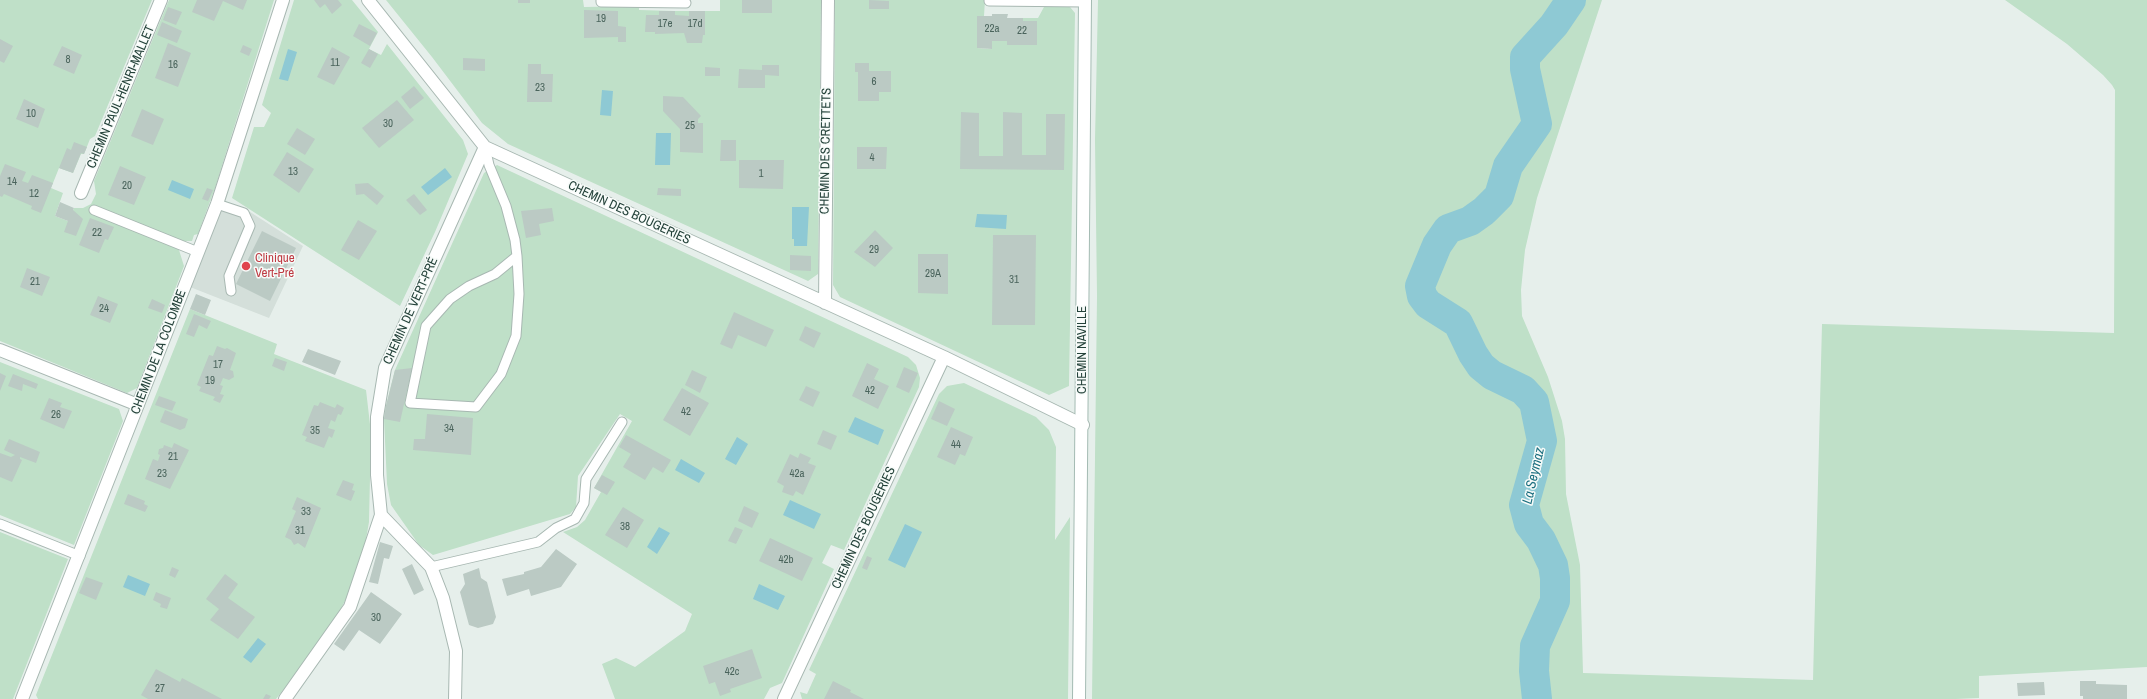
<!DOCTYPE html>
<html>
<head>
<meta charset="utf-8">
<style>
  body { margin:0 }
  canvas { display:block; background:#e6efeb }
</style>
</head>
<body>
<canvas width="2147" height="699"></canvas>
<script>
const context = document.querySelector('canvas').getContext('2d');
context.lineJoin = 'round';
function fill(path, color) { context.fillStyle = color; context.fill(path, 'evenodd'); }
const toPath = rows => new Path2D(rows.map(r => 'M' + r).join(''));
function strokePath(path, color, width, dash) { context.strokeStyle = color; context.lineWidth = width; context.lineCap = dash ? 'butt' : 'round'; context.setLineDash(dash || []); context.stroke(path); }
function drawText(font, color, halo, rows, align = 'center') {
  context.font = font + ' "Archivo Narrow",sans-serif'; context.lineWidth = 3; context.setLineDash([]); context.textBaseline = 'middle'; context.strokeStyle = halo; context.fillStyle = color; for (const [text, x, y, turn = 0] of rows) {
    context.save(); context.translate(x, y); context.rotate((+turn || 0) * Math.PI / 180); context.textAlign = isNaN(turn) ? turn : align; if (halo) context.strokeText(text, 0, 0); context.fillText(text, 0, 0); context.restore();
  }
}
const built = toPath([
  [223,200,247,210,303,246,269,318,190,287]
]);
const green = toPath([
  [0,0,152,0,95,136,90,139,84,154,81,154,73,173,59,168,51,188,63,193,55,216,68,221,74,208,83,208,91,204,96,194,94,181,169,0,274,0,215,188,198,234,194,235,192,241,183,241,179,250,184,266,137,388,127,393,0,341],
  [294,0,352,0,378,32,369,49,381,55,387,44,463,140,468,154,435,232,400,306,232,198,254,127,264,127,271,113,262,105],
  [386,0,583,0,584,7,639,6,639,10,675,11,720,11,720,0,821,0,818,274,808,281,508,144,482,123,432,57],
  [835,0,985,0,984,16,977,17,977,48,992,49,992,41,1007,41,1008,18,1038,18,1044,7,1070,7,1075,13,1069,386,1049,395,840,297,833,285],
  [1098,0,1602,0,1537,198,1525,250,1521,290,1522,316,1548,377,1562,421,1565,439,1566,494,1580,565,1583,673,1813,680,1822,324,2114,333,2115,90,2112,85,2103,75,2067,44,2005,0,2147,0,2147,667,1979,676,1979,698,1956,699,1092,699,1097,296,1095,140],
  [497,165,908,357,916,365,920,378,919,387,844,550,831,545,822,563,834,569,782,683,770,688,764,699,615,699,602,664,616,658,635,667,685,631,692,614,563,532,577,527,585,520,601,492,594,488,632,421,620,414,578,476,576,507,570,514,433,555,419,545,391,505,387,484,384,419,386,406,395,370,484,173],
  [190,309,277,344,274,354,366,390,371,433,369,522,365,545,346,599,328,633,276,699,38,699,36,695],
  [0,362,119,409,123,421,74,545,0,515],
  [964,383,1036,417,1049,430,1056,447,1055,540,1070,517,1068,699,802,699,800,692,807,694,816,674,809,670,939,394,947,386],
  [0,532,68,559,13,699,0,699]
]);
const water = toPath([
  [288,49,297,52,288,81,279,79],
  [602,90,613,91,611,116,600,115],
  [656,133,671,133,670,165,655,165],
  [445,168,452,177,428,195,421,187],
  [172,180,194,189,190,199,168,190],
  [792,207,809,207,807,246,794,246,794,239,792,239],
  [977,214,1007,215,1006,229,975,227],
  [855,417,884,430,878,445,848,432],
  [737,437,748,444,736,465,725,459],
  [681,459,705,473,699,483,675,470],
  [790,500,821,514,814,529,783,515],
  [905,524,922,532,905,568,888,560],
  [659,527,670,533,657,554,647,547],
  [128,575,150,584,145,596,123,587],
  [759,584,785,596,778,610,753,599],
  [258,638,266,644,251,663,243,657]
]);
const river = toPath([
  [1537,699,1534,671,1535,646,1555,601,1555,578,1553,565,1541,540,1529,524,1524,505,1542,441,1534,402,1523,390,1492,375,1481,366,1473,354,1458,323,1428,304,1422,296,1420,286,1437,245,1448,229,1470,221,1484,211,1499,196,1508,166,1537,124,1525,69,1525,57,1554,25,1571,0]
]);
const building = toPath([
  [197,0,247,0,243,10,223,1,214,21,192,12],
  [314,0,338,0,342,5,332,14,325,4,320,8],
  [518,0,530,0,530,3,518,3],
  [742,0,772,0,772,13,742,13],
  [869,0,889,1,889,9,869,9],
  [168,7,182,12,176,25,163,20],
  [584,10,618,11,618,26,626,27,626,42,618,42,618,37,584,38],
  [659,11,675,11,675,15,689,16,689,11,705,11,705,35,703,35,702,43,687,43,684,33,655,34,655,32,645,32,646,15,659,15],
  [992,14,1008,14,1007,18,1023,18,1023,21,1037,21,1037,45,1007,45,1007,41,992,41,992,49,977,48,977,16,992,16],
  [162,22,182,31,177,43,157,35],
  [359,24,377,33,370,46,353,36],
  [0,39,13,46,4,63,0,61],
  [168,43,191,53,178,87,155,78],
  [243,45,252,49,249,56,240,52],
  [62,46,82,55,74,74,53,65],
  [332,47,350,57,334,85,317,77],
  [369,49,378,54,370,68,361,63],
  [463,58,485,59,485,71,463,70],
  [855,63,869,63,869,71,891,71,891,92,879,92,879,101,858,101,858,72,855,72],
  [528,64,541,64,541,74,553,74,552,102,527,102],
  [762,65,779,65,779,76,765,75,765,88,738,88,739,69,762,70],
  [705,67,720,68,720,76,705,76],
  [414,86,424,98,410,109,401,97],
  [663,96,683,97,701,116,698,119,698,123,703,123,703,153,680,152,680,129,663,111],
  [24,99,45,109,38,128,16,119],
  [397,100,414,120,379,148,362,128],
  [142,109,164,119,153,145,131,136],
  [961,112,979,113,979,156,1003,156,1003,112,1022,113,1022,155,1046,155,1046,114,1065,114,1064,170,960,169],
  [297,128,315,139,305,155,287,144],
  [721,140,736,140,736,161,720,161],
  [74,142,87,147,84,154,81,153,73,173,59,168,67,148,71,150],
  [857,147,887,147,886,169,857,169],
  [287,152,314,169,299,193,273,175],
  [739,160,784,160,783,189,739,188],
  [5,164,26,172,22,181,28,183,32,175,53,183,41,213,31,209,32,206,4,194,2,197,0,196,0,176],
  [120,166,146,177,134,205,108,195],
  [368,183,384,196,377,205,364,194,356,195,355,184],
  [207,188,213,190,208,201,202,199],
  [658,188,681,189,681,196,657,195],
  [414,194,427,210,420,215,406,200],
  [60,202,74,208,73,210,83,219,76,236,64,232,68,221,55,216],
  [552,208,554,221,539,224,541,235,526,238,521,211],
  [90,218,114,227,108,240,105,239,99,253,79,245],
  [358,220,377,231,359,260,341,250],
  [875,230,893,248,875,267,854,252],
  [262,231,296,248,270,301,236,284],
  [993,235,1036,235,1035,325,992,325],
  [918,254,948,254,948,294,918,293],
  [790,255,811,256,811,271,790,270],
  [27,268,50,277,42,296,20,287],
  [196,294,211,300,205,315,190,309],
  [98,296,118,304,110,323,90,315],
  [152,299,165,305,162,313,148,308],
  [734,312,774,330,766,347,738,335,732,349,720,344],
  [194,314,211,321,207,329,199,325,194,337,186,334],
  [805,326,821,333,814,348,799,340],
  [217,346,225,349,227,348,236,353,230,370,233,371,234,377,229,380,223,378,220,385,223,386,220,394,224,395,220,403,213,400,215,397,199,391,201,387,197,385,209,355,213,356],
  [308,349,341,361,335,375,302,362],
  [275,358,287,362,284,371,272,366],
  [867,363,879,369,874,379,889,386,878,409,852,396],
  [904,367,918,373,909,393,896,387],
  [412,368,400,422,384,419,386,406,395,370],
  [692,370,707,377,700,393,685,385],
  [0,373,6,376,0,391],
  [13,374,38,384,36,389,23,384,22,391,8,386],
  [806,386,820,392,813,407,799,400],
  [682,388,709,403,690,436,663,420],
  [159,396,176,402,172,411,155,405],
  [49,398,62,403,60,407,72,411,64,429,40,419],
  [939,401,955,409,947,426,931,419],
  [320,402,335,408,337,404,344,408,341,415,338,414,335,422,331,420,328,428,335,430,332,438,329,436,324,448,305,441,307,437,302,435,314,405,318,406],
  [165,410,188,419,185,428,180,430,160,422],
  [427,414,473,418,471,455,413,450,414,439,425,439],
  [951,427,973,437,965,456,960,454,955,465,937,457],
  [823,430,837,436,831,450,817,444],
  [626,435,671,460,663,473,653,467,645,480,623,467,631,454,619,447],
  [9,439,40,452,36,463,20,457,20,459,22,460,12,482,0,477,0,453,11,457,15,455,4,450],
  [174,443,189,450,170,489,145,479,153,459,158,461,160,455,158,454,159,449,163,448,164,445,172,448],
  [800,453,811,458,808,463,816,466,803,495,796,491,793,496,782,492,784,486,777,482,790,454,798,458],
  [602,475,615,482,607,495,594,488],
  [343,480,354,484,352,490,355,491,351,501,336,495],
  [128,494,145,501,144,504,148,506,145,512,124,504],
  [297,497,321,508,305,548,298,543,294,545,291,540,285,537,296,511,292,509],
  [744,506,759,513,752,528,738,521],
  [623,507,644,520,627,548,605,535],
  [735,527,743,530,736,544,728,541],
  [770,538,813,558,802,581,759,561],
  [380,542,393,546,389,559,384,558,378,584,369,582],
  [556,549,577,564,561,587,531,596,529,589,507,596,502,579,524,574,524,572,541,567],
  [867,556,872,558,867,570,862,568],
  [412,564,424,590,414,595,402,569],
  [172,567,179,570,175,578,169,575],
  [479,568,481,578,487,582,496,617,493,624,478,628,469,625,460,592,465,584,463,574],
  [225,574,238,584,228,598,255,617,238,639,210,620,219,609,206,599],
  [86,577,103,583,96,600,79,593],
  [156,592,171,598,167,609,160,607,161,604,153,600],
  [371,592,402,614,380,644,359,630,344,651,334,644],
  [752,649,762,678,730,689,731,692,720,696,715,682,709,684,703,666],
  [156,669,180,682,182,678,222,699,148,699,141,695],
  [833,681,851,690,850,692,864,699,824,699],
  [2080,681,2096,681,2096,684,2127,685,2127,699,2083,699,2083,696,2080,696],
  [2044,682,2045,695,2018,696,2017,683],
  [266,694,271,696,269,699,263,699]
]);
const lane = toPath([
  [601,0,601,2,686,3],
  [989,1,1085,2],
  [485,147,489,165,506,206,515,240,517,256,519,294,516,336,501,374,476,407,410,403,426,326,450,299,469,286,495,274,517,256],
  [217,204,244,213,250,226,229,276,231,291],
  [94,210,198,252],
  [0,524,80,556],
  [431,567,538,542,556,528,575,519,584,503,586,479,622,422]
]);
const street = toPath([
  [368,0,485,147,944,357,1083,425],
  [81,193,161,0],
  [825,303,828,0],
  [0,350,138,405],
  [381,515,431,567,443,598,456,651,455,699],
  [22,699,217,204,283,0],
  [285,699,350,607,381,515,377,475,377,417,385,368,485,147],
  [784,699,944,357]
]);
const secondary = toPath([
  [1079,699,1085,0]
]);
const markers = [
  [246,266,5,"#e0444e"]
];
const numberNames = [
  ["19",601,19],
  ["17e",665,24],
  ["17d",695,24],
  ["22a",992,29],
  ["22",1022,31],
  ["8",68,60],
  ["11",335,63],
  ["16",173,65],
  ["6",874,82],
  ["23",540,88],
  ["10",31,114],
  ["30",388,124],
  ["25",690,126],
  ["4",872,158],
  ["13",293,172],
  ["1",761,174],
  ["14",12,182],
  ["20",127,186],
  ["12",34,194],
  ["22",97,233],
  ["29",874,250],
  ["29A",933,274],
  ["31",1014,280],
  ["21",35,282],
  ["24",104,309],
  ["17",218,365],
  ["19",210,381],
  ["42",870,391],
  ["42",686,412],
  ["26",56,415],
  ["34",449,429],
  ["35",315,431],
  ["44",956,445],
  ["21",173,457],
  ["23",162,474],
  ["42a",797,474],
  ["33",306,512],
  ["38",625,527],
  ["31",300,531],
  ["42b",786,560],
  ["30",376,618],
  ["42c",732,672],
  ["27",160,689]
];
const streetNames = [
  ["CHEMIN PAUL-HENRI-MALLET",121,97,-67],
  ["CHEMIN DES CRETTETS",826,151,-89],
  ["CHEMIN DES BOUGERIES",629,213,25],
  ["CHEMIN DE VERT-PRÉ",411,311,-66],
  ["CHEMIN NAVILLE",1083,350,-90],
  ["CHEMIN DE LA COLOMBE",159,352,-69],
  ["CHEMIN DES BOUGERIES",864,528,-65]
];
const healthNames = [
  ["Clinique",255,259],
  ["Vert-Pré",255,274]
];
const waterNames = [
  ["La Seymaz",1534,476,-77]
];
fill(built, '#d4dfda');
fill(green, '#bfe0c8');
fill(water, '#8ec9d4');
strokePath(river, '#8ec9d4', 30);
fill(building, '#bbcac4');
strokePath(lane, '#a8b8b2', 11);
strokePath(street, '#a8b8b2', 14);
strokePath(secondary, '#a4bbb3', 14);
strokePath(lane, '#fff', 9);
strokePath(street, '#fff', 12);
strokePath(secondary, '#fff', 12);
for (const [x, y, r, color] of markers) { const dot = new Path2D(); dot.arc(x, y, r, 0, 2 * Math.PI); context.fillStyle = color; context.fill(dot); strokePath(dot, '#f7fbf9', 1.5); }
drawText('11px', '#4a645c', null, numberNames);
drawText('13px', '#24423a', '#f7fbf9', streetNames);
drawText('13px', '#be3a42', '#f7fbf9', healthNames, 'left');
drawText('italic 14px', '#1c6f80', '#f7fbf9', waterNames);
</script>
</body>
</html>
